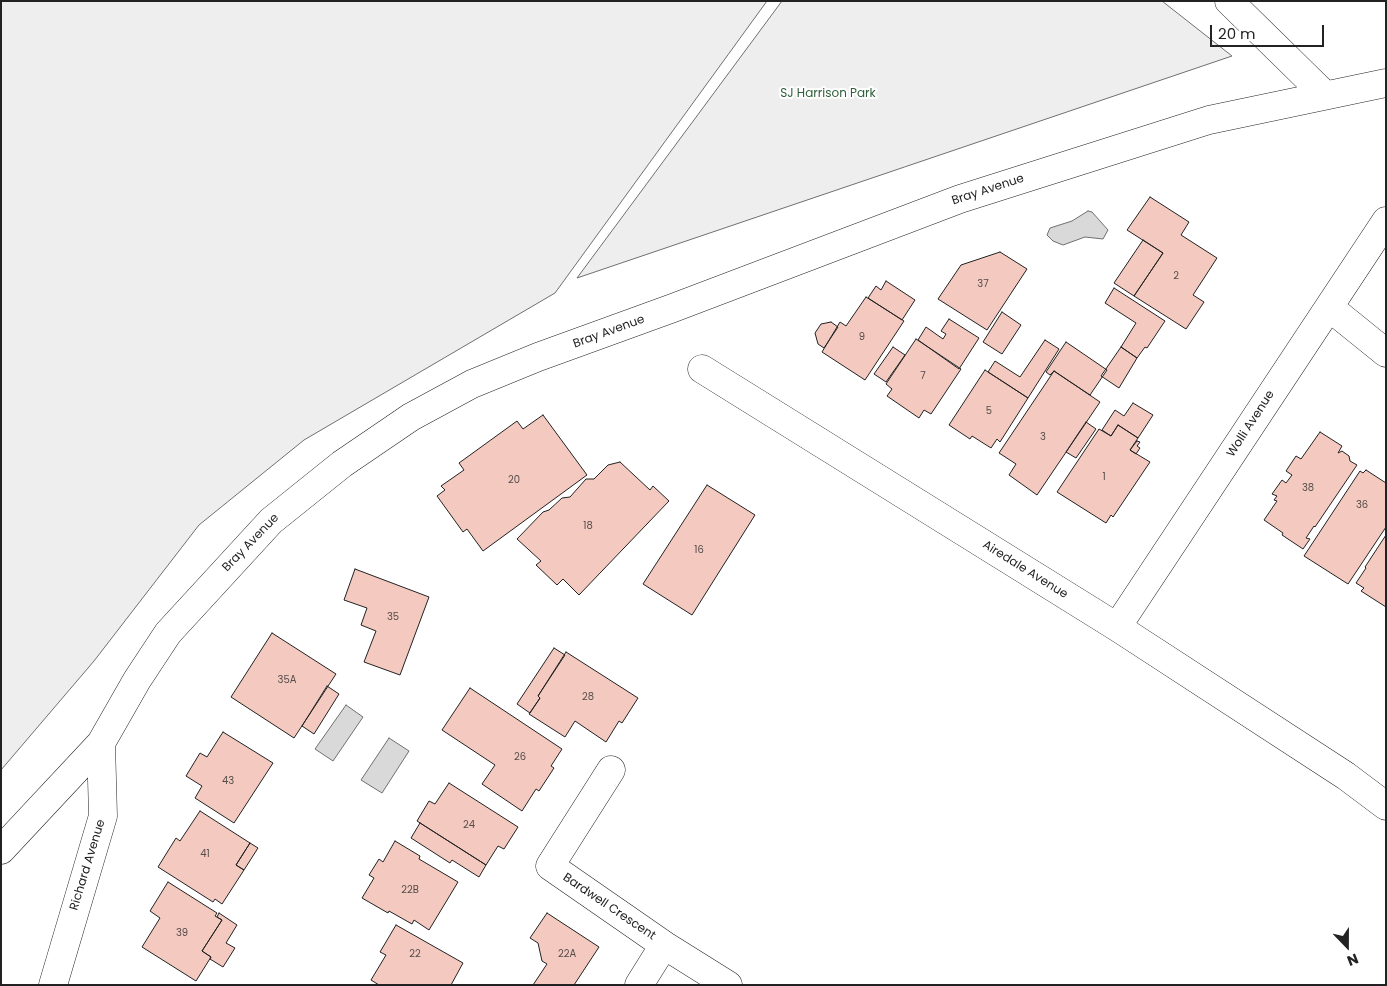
<!DOCTYPE html>
<html>
<head>
<meta charset="utf-8">
<style>
  body { margin:0 }
  #map { position:relative; width:1387px; height:986px; overflow:hidden; background:#fff; font-family:Poppins,sans-serif }
  canvas { display:block }
  .frame { position:absolute; inset:0; border:2px solid #222; pointer-events:none }
  .north { position:absolute; left:1322px; top:921px; width:50px; height:50px; -webkit-text-stroke:4px #fff; paint-order:stroke; rotate:158deg; font-size:14px; font-weight:700; line-height:20px; text-align:center; color:#222 }
  .north::after { content:''; display:block; margin:auto; width:18px; height:22px; background:#222; clip-path:polygon(50% 0,100% 100%,50% 72%,0 100%) }
  .scale { position:absolute; left:1210px; top:25px; width:114px; height:22px; box-sizing:border-box; border:2px solid #222; border-top:0; padding-left:6px; font-size:15px; line-height:18px; white-space:nowrap; color:#222; -webkit-text-stroke:4px #fff; paint-order:stroke }
</style>
</head>
<body>
<div id="map">
<canvas width="1387" height="986"></canvas>
<div class="frame"></div>
<div class="north">N</div>
<div class="scale">20 m</div>
</div>
<script>
const context = document.querySelector('canvas').getContext('2d');
context.lineJoin = 'round';
function fill(path, color) { context.fillStyle = color; context.fill(path, 'evenodd'); }
const toPath = rows => new Path2D(rows.map(r => 'M' + r).join(''));
function strokePath(path, color, width, dash) { context.strokeStyle = color; context.lineWidth = width; context.lineCap = dash ? 'butt' : 'round'; context.setLineDash(dash || []); context.stroke(path); }
function drawText(font, color, halo, rows, align = 'center') {
  context.font = font + ' Poppins,sans-serif'; context.lineWidth = 4; context.setLineDash([]); context.textBaseline = 'middle'; context.strokeStyle = halo; context.fillStyle = color; for (const [text, x, y, turn = 0] of rows) {
    context.save(); context.translate(x, y); context.rotate((+turn || 0) * Math.PI / 180); context.textAlign = isNaN(turn) ? turn : align; if (halo) context.strokeText(text, 0, 0); context.fillText(text, 0, 0); context.restore();
  }
}
const green = toPath([
  [1,1,767,1,555,293,304,440,199,525,94,661,1,770,1,1],
  [782,1,1162,1,1232,56,577,278,782,1]
]);
const water = toPath([
  [1088,211,1092,212,1108,230,1103,239,1085,237,1063,245,1053,241,1047,235,1050,228,1072,221,1088,211],
  [346,705,363,717,333,761,315,749,346,705],
  [389,738,409,751,382,793,361,780,389,738]
]);
const building = toPath([
  [1150,197,1189,222,1181,235,1217,258,1193,295,1204,302,1186,329,1134,296,1163,253,1127,230,1150,197],
  [1143,240,1163,253,1134,296,1114,283,1143,240],
  [1000,252,1027,269,987,330,938,299,961,265,1000,252],
  [886,281,915,300,902,320,868,298,876,286,881,290,886,281],
  [1114,288,1165,321,1147,348,1145,347,1137,358,1121,347,1136,323,1105,303,1114,288],
  [866,297,904,321,865,380,822,352,840,322,846,326,866,297],
  [1002,312,1021,325,1002,354,983,342,1002,312],
  [949,319,979,338,959,369,918,340,926,327,943,339,946,334,941,331,949,319],
  [831,322,838,327,824,348,818,344,815,333,821,324,831,322],
  [916,339,961,369,931,414,924,410,919,418,887,396,892,389,886,384,916,339],
  [1045,340,1059,349,1028,398,988,372,995,361,1020,377,1045,340],
  [1066,342,1107,370,1090,395,1054,371,1050,375,1046,372,1066,342],
  [893,347,905,355,886,382,874,374,893,347],
  [1121,347,1137,358,1119,388,1101,376,1121,347],
  [985,370,1028,398,1000,442,997,439,991,448,972,436,970,439,949,425,985,370],
  [1054,371,1100,402,1037,495,1009,475,1016,464,999,453,1054,371],
  [1133,403,1153,415,1138,438,1118,425,1111,436,1102,430,1115,410,1124,416,1133,403],
  [543,415,587,475,483,551,467,529,463,532,437,496,445,490,441,486,464,470,459,463,517,421,523,429,543,415],
  [1086,422,1096,429,1076,458,1066,452,1086,422],
  [1118,425,1138,438,1130,450,1150,462,1113,517,1111,515,1106,523,1057,492,1099,429,1111,436,1118,425],
  [1320,432,1342,446,1338,453,1342,451,1349,456,1350,461,1357,465,1315,527,1314,526,1306,538,1310,539,1303,549,1282,535,1283,533,1264,520,1277,501,1274,500,1277,496,1272,494,1282,480,1286,483,1292,475,1286,471,1296,456,1301,459,1320,432],
  [1137,441,1140,442,1137,446,1140,448,1136,454,1130,450,1137,441],
  [620,462,650,490,653,486,669,501,579,595,563,579,557,585,536,565,541,561,517,539,543,512,549,510,562,498,570,497,586,479,594,479,608,465,620,462],
  [1366,470,1386,483,1386,527,1348,584,1304,556,1360,471,1363,473,1366,470],
  [707,485,755,515,692,615,643,584,707,485],
  [1386,535,1386,607,1361,591,1364,588,1356,583,1366,568,1365,567,1386,535],
  [355,569,429,597,400,675,364,662,376,631,361,625,367,608,344,600,355,569],
  [272,633,336,674,294,738,231,697,272,633],
  [554,648,565,655,538,696,540,698,530,713,517,704,554,648],
  [566,652,638,698,622,723,619,721,606,742,575,721,565,737,529,714,540,698,538,696,566,652],
  [327,686,339,694,314,734,302,726,327,686],
  [470,688,562,749,551,766,554,768,539,791,536,789,522,811,482,784,495,765,442,730,470,688],
  [223,732,273,763,234,823,195,798,202,786,186,776,200,753,207,757,223,732],
  [449,783,518,827,504,849,498,846,486,865,417,821,429,801,435,804,449,783],
  [200,811,250,843,236,865,244,870,222,904,215,899,213,902,158,867,176,838,180,841,200,811],
  [420,823,486,865,479,877,452,860,450,863,411,838,420,823],
  [395,841,420,856,419,859,458,882,429,930,414,920,412,924,389,911,388,913,362,898,374,878,369,875,379,859,383,862,395,841],
  [250,843,258,848,244,870,236,865,250,843],
  [168,882,217,913,215,916,222,920,202,951,211,957,196,981,142,947,160,918,150,911,168,882],
  [219,913,237,925,226,943,235,948,223,967,210,959,211,957,202,951,222,920,217,917,219,913],
  [547,913,599,947,574,985,533,985,547,964,542,961,538,943,530,938,547,913],
  [396,925,463,963,451,985,379,985,371,980,386,955,380,952,396,925]
]);
const street = toPath([
  [1229,1,1325,95],
  [1329,307,1386,353],
  [702,369,1117,627,1346,776,1386,806],
  [1117,627,1386,221],
  [611,770,550,866,664,945],
  [1,850,101,743,137,680,168,633,271,521,342,464,411,417,472,384,538,357,673,308,960,199,1209,120,1386,83],
  [53,985,103,816,101,743],
  [639,985,664,945,728,985]
]);
const numberNames = [
  ["2",1176,276],
  ["37",983,284],
  ["9",862,337],
  ["7",923,376],
  ["5",989,411],
  ["3",1043,437],
  ["1",1104,477],
  ["20",514,480],
  ["38",1308,488],
  ["36",1362,505],
  ["18",588,526],
  ["16",699,550],
  ["35",393,617],
  ["35A",287,680],
  ["28",588,697],
  ["26",520,757],
  ["43",228,781],
  ["24",469,825],
  ["41",205,854],
  ["22B",410,890],
  ["39",182,933],
  ["22",415,954],
  ["22A",567,954]
];
const parkNames = [
  ["SJ Harrison Park",828,94]
];
const streetNames = [
  ["Bray Avenue",988,190,-18],
  ["Bray Avenue",609,332,-20],
  ["Wolli Avenue",1251,424,-57],
  ["Bray Avenue",251,543,-46],
  ["Airedale Avenue",1025,570,32],
  ["Richard Avenue",88,865,-73],
  ["Bardwell Crescent",609,907,34]
];
fill(green, '#eee');
strokePath(green, '#6f6f6f', 1);
fill(water, '#d9d9d9');
strokePath(water, '#6f6f6f', 1);
fill(building, '#f3c9c0');
strokePath(building, '#222', 1);
strokePath(street, '#222', 29);
strokePath(street, '#fff', 28);
drawText('10px', '#564c4a', null, numberNames);
drawText('12px', '#2f5e38', '#fff', parkNames);
drawText('12px', '#222', '#fff', streetNames);
</script>
</body>
</html>
